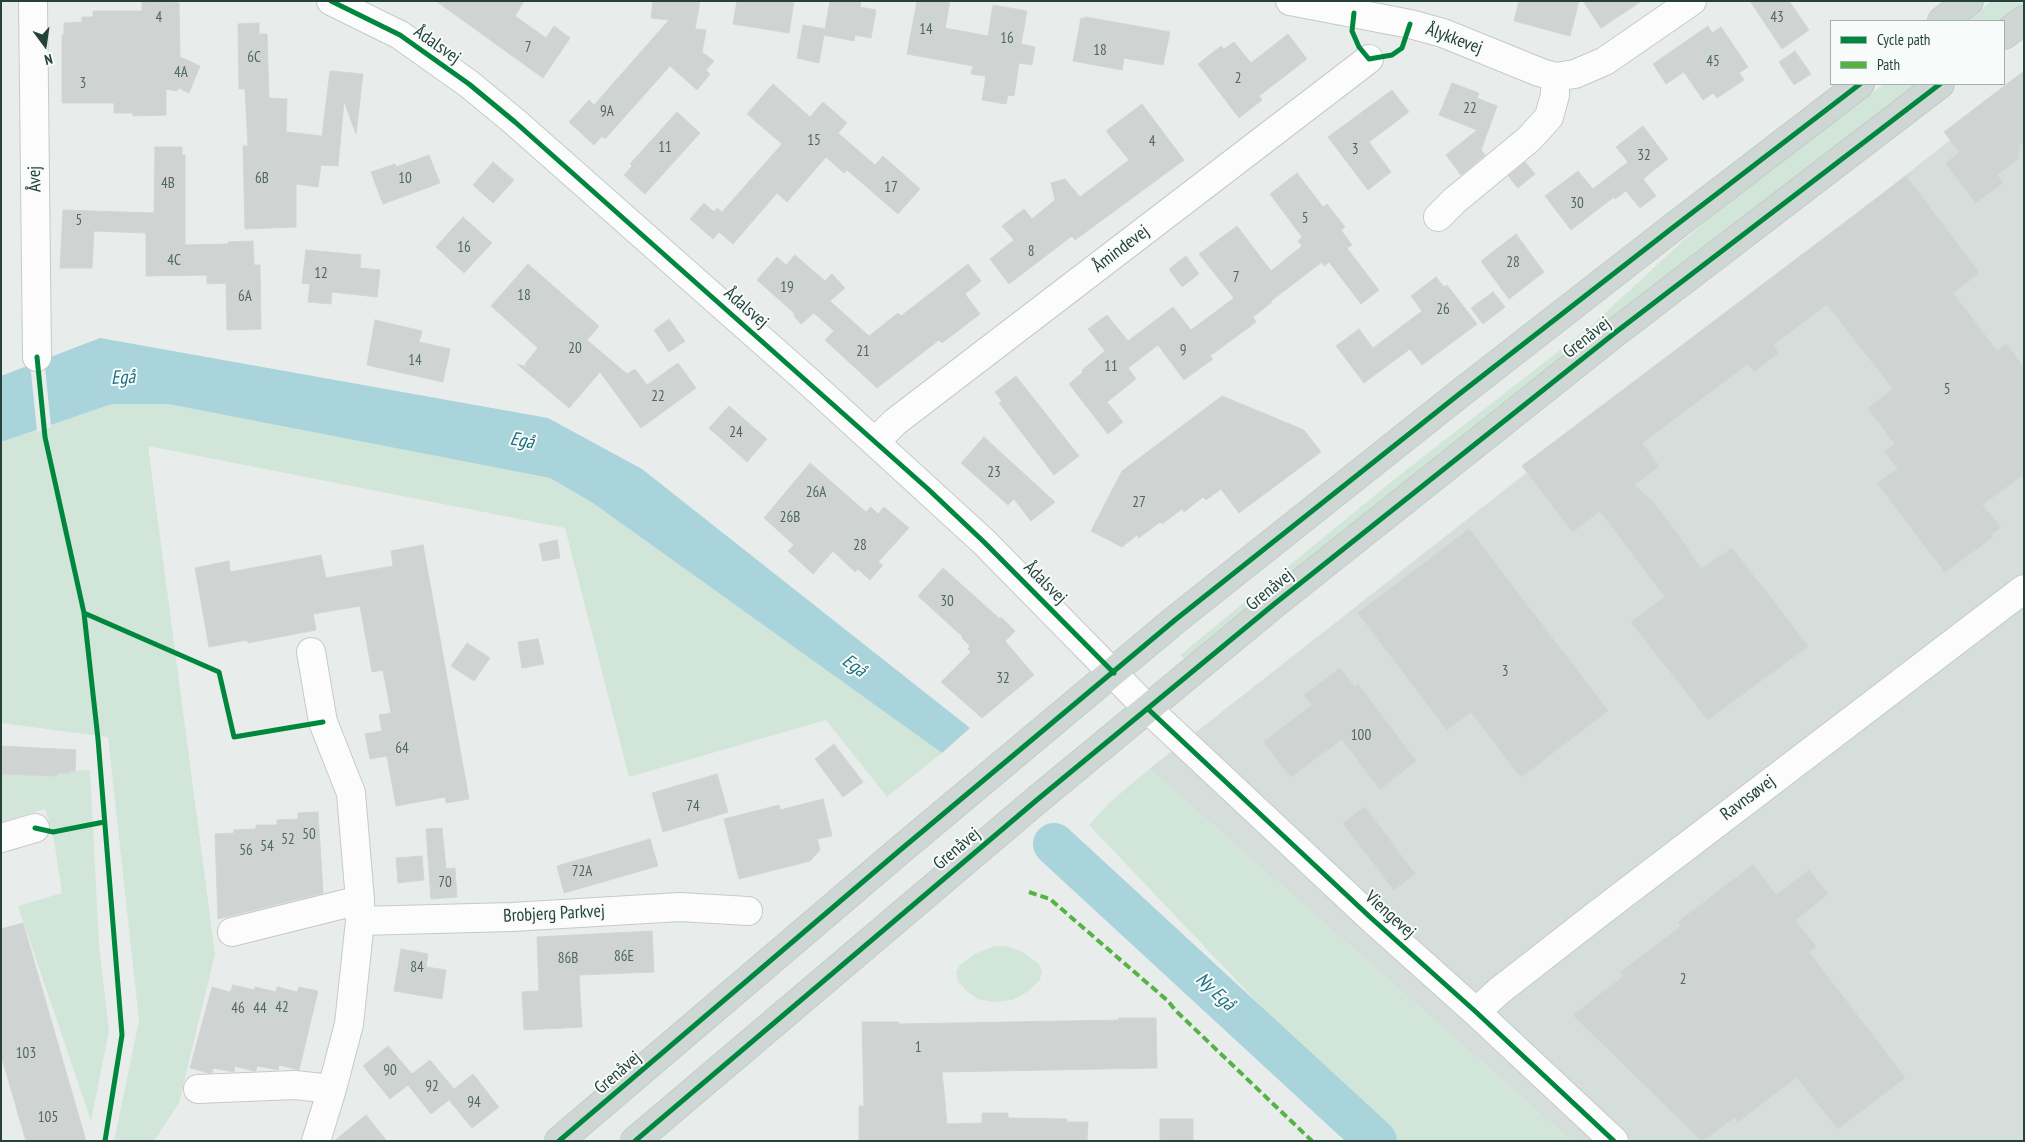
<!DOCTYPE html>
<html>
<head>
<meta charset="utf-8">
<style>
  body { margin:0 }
  #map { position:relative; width:2025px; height:1142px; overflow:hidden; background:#e8edeb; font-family:"PT Sans Narrow",sans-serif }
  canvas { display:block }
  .frame { position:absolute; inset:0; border:2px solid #24423a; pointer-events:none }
  .legend { position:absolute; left:1830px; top:20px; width:175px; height:65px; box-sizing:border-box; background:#f7fbf9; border:1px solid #a3b1ad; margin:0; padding:6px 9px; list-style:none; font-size:15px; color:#24423a }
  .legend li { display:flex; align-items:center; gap:10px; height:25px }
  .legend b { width:25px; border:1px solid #a3b1ad }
  .north { position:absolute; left:20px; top:20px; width:50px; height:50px; -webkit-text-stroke:4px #f7fbf9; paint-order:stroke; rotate:166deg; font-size:14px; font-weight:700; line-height:20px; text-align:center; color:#24423a }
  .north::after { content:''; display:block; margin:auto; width:18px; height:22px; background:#24423a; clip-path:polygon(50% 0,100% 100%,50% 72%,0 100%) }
</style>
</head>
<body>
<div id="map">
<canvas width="2025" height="1142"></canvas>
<div class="frame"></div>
<ul class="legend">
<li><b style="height:6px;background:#00873e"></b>Cycle path</li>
<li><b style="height:6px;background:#55b346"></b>Path</li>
</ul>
<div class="north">N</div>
</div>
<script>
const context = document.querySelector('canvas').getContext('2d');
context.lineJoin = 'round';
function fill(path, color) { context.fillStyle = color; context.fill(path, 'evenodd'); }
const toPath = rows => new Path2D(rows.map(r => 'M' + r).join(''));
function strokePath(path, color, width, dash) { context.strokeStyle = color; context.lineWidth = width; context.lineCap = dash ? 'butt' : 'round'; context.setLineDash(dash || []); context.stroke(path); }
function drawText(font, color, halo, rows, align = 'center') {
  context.font = font + ' "PT Sans Narrow",sans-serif'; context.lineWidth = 4; context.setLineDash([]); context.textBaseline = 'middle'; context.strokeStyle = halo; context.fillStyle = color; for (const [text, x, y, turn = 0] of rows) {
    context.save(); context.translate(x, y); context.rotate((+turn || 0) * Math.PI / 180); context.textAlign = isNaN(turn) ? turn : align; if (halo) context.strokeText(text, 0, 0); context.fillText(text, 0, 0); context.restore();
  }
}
const built = toPath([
  [2024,82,2024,1141,1571,1141,1149,769]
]);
const green = toPath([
  [1992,1,2024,3,1999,21,1966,21],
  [1884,84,1918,84,1625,308,1184,659,1180,655,1396,478,1592,325,1684,240,1743,191],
  [112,404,168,404,550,478,593,503,942,753,887,797,826,720,629,777,565,528,148,446,215,954,179,1103,154,1141,114,1141,139,1021,108,737,1,723,1,442],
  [1149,769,1571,1141,1389,1141,1089,825,1108,804],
  [90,770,99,945,109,1031,91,1121,18,906,62,893,53,834,45,809,1,822,1,774,56,776,57,773,69,774,69,771],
  [994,946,1008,946,1022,952,1038,963,1042,971,1040,980,1027,992,1012,1000,994,1002,978,999,965,990,958,981,956,972,960,965,975,954]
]);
const water = toPath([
  [100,338,548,418,642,469,970,728,942,753,593,503,550,478,168,404,112,404,1,442,1,376]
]);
const pier = toPath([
  [44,357,51,427,37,432,30,362]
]);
const river = toPath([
  [1054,844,1376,1141]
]);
const building = toPath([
  [142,1,179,3,180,57,200,66,189,93,179,88,177,91,166,89,166,115,133,116,133,113,114,113,114,103,62,103,62,35,64,35,64,23,82,22,82,17,93,17,93,11,142,11,142,1],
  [436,1,524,1,515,16,546,38,554,26,570,38,543,78,436,1],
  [653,1,700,1,695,29,706,30,702,52,714,61,706,70,710,74,697,90,670,66,605,139,602,136,594,145,569,122,589,100,594,105,669,20,651,18,653,1],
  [737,1,794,1,789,33,733,24,737,1],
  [830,1,861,1,860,7,876,10,871,38,855,35,854,41,824,35,819,63,797,58,803,25,825,29,830,1],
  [917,1,950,1,945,28,988,36,993,5,1027,11,1021,44,1035,47,1032,65,1019,63,1014,96,1008,95,1006,104,982,100,986,76,971,74,973,66,907,54,917,1],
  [1519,1,1579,1,1570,36,1514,21,1519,1],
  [1583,1,1642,1,1601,28,1583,1],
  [1750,1,1789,1,1809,30,1782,49,1750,1],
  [1085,17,1170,32,1163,65,1124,58,1122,70,1073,61,1081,18,1085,19,1085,17],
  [259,23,259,34,267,34,269,98,287,99,286,132,322,136,330,71,363,74,356,134,344,101,338,166,321,165,318,187,296,184,296,227,245,229,243,146,248,146,245,89,239,89,238,24,259,23],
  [1708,26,1712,33,1721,27,1748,67,1739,73,1744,80,1717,98,1713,93,1703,100,1684,72,1666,84,1653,64,1708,26],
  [1288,34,1307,59,1259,96,1262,100,1239,118,1198,64,1221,46,1224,49,1234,42,1251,63,1288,34],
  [1795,51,1811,74,1794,85,1779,62,1795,51],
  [2024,71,2024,142,2019,146,2019,158,1997,175,2003,183,1976,203,1946,163,1960,152,1944,132,2024,71],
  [1452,83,1479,93,1477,98,1497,106,1481,150,1485,155,1461,175,1446,155,1477,130,1439,115,1452,83],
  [773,84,810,117,823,102,847,123,838,133,875,165,883,156,920,189,898,214,847,170,844,173,826,157,787,202,777,193,733,244,719,232,713,239,690,219,704,203,714,212,717,208,722,212,782,144,747,114,773,84],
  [1392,90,1409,112,1369,142,1391,172,1368,190,1328,137,1392,90],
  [1142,104,1184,160,1075,240,1072,236,1009,284,990,259,1014,240,1002,226,1024,209,1032,219,1055,200,1051,183,1065,179,1080,197,1129,160,1106,131,1142,104],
  [677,112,700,133,645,194,624,175,632,166,630,164,677,112],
  [1643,126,1668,159,1643,179,1656,196,1640,208,1626,191,1615,199,1614,197,1571,230,1545,196,1578,171,1593,189,1628,162,1616,147,1643,126],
  [155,147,182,147,182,155,185,155,185,245,228,244,228,242,253,241,254,265,260,265,261,329,227,330,226,283,207,284,207,275,146,276,146,233,94,231,92,268,60,268,63,210,154,213,155,147],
  [429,155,440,183,383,204,371,172,395,164,396,167,429,155],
  [493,162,514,180,493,203,473,185,493,162],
  [1525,162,1535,174,1518,188,1508,176,1525,162],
  [1297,173,1323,207,1327,204,1345,227,1341,230,1352,245,1347,248,1379,290,1361,304,1329,262,1324,266,1322,262,1271,301,1272,302,1253,317,1256,322,1210,356,1213,359,1184,380,1158,345,1128,368,1136,379,1107,402,1123,422,1108,434,1069,384,1083,372,1082,370,1105,351,1088,329,1107,315,1128,341,1173,307,1191,330,1234,298,1199,254,1237,226,1271,271,1302,246,1298,241,1302,237,1270,194,1297,173],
  [1906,176,1979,273,1953,293,1997,351,2006,344,2024,368,2024,474,1982,505,2001,527,1991,534,1993,537,1945,572,1877,483,1898,469,1885,452,1895,444,1868,408,1893,389,1827,304,1773,345,1778,353,1754,372,1748,364,1642,443,1659,466,1634,485,1653,502,1677,533,1701,569,1732,548,1808,646,1708,720,1631,622,1665,597,1600,511,1573,532,1522,466,1906,176],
  [463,217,492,243,464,273,436,247,463,217],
  [1516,234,1544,272,1509,299,1481,261,1516,234],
  [306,250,361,255,360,268,380,270,377,297,332,292,331,304,308,302,310,284,302,283,306,250],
  [795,255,825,281,832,274,845,288,830,301,869,336,898,313,901,316,968,264,981,281,965,294,980,314,942,343,939,340,877,388,825,340,834,331,814,313,801,324,794,316,795,314,757,280,777,257,786,265,795,255],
  [1186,256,1199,274,1182,287,1169,269,1186,256],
  [528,264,599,326,587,340,627,374,635,369,647,385,678,363,696,388,641,428,600,372,569,408,517,364,528,367,525,364,538,348,491,306,528,264],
  [1436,277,1444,287,1447,285,1477,324,1422,365,1410,349,1364,383,1336,346,1359,329,1373,348,1422,311,1411,296,1436,277],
  [1493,292,1505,307,1483,324,1471,308,1493,292],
  [669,319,685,341,669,352,654,330,669,319],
  [375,320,422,331,419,342,450,349,443,382,367,365,375,320],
  [1016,376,1079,456,1054,475,999,403,1002,401,995,392,1016,376],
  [1222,396,1304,430,1321,452,1239,513,1221,489,1206,500,1203,497,1184,512,1182,509,1162,524,1160,522,1139,538,1137,535,1122,547,1091,531,1122,471,1222,396],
  [729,406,767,439,747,462,709,428,729,406],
  [984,437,1055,502,1031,521,1014,499,1008,505,961,463,984,437],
  [810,463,866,512,871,507,878,514,884,507,909,528,878,562,883,565,870,580,858,569,855,572,833,551,813,574,788,551,794,545,764,518,810,463],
  [1469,529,1608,711,1521,777,1471,712,1447,730,1358,613,1469,529],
  [557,540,560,558,543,561,539,544,557,540],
  [423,545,469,799,446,803,445,797,396,806,387,756,370,759,365,734,382,731,379,715,391,713,383,670,372,672,360,606,313,614,316,630,248,643,247,640,209,647,195,568,229,561,230,572,321,555,326,578,393,566,391,551,423,545],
  [943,568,1000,619,1001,617,1015,631,1005,641,1034,675,982,718,941,682,971,652,968,649,970,646,962,638,963,637,918,596,943,568],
  [538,639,544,664,522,668,518,642,538,639],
  [467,643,490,658,474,681,451,666,467,643],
  [1340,668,1355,687,1358,684,1416,761,1380,789,1342,739,1291,777,1264,742,1312,705,1304,695,1340,668],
  [834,744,863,782,843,797,815,759,834,744],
  [1,746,76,750,75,771,69,771,69,774,57,773,57,776,1,774,1,746],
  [717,774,728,812,663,832,652,793,717,774],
  [823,799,832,836,817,839,820,850,810,861,739,879,724,819,779,805,780,810,823,799],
  [1365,807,1415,874,1394,890,1343,823,1365,807],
  [318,812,323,893,218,919,215,834,234,833,234,830,256,829,256,825,277,825,277,820,298,819,298,813,318,812],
  [442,828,446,869,455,868,457,897,431,899,426,829,442,828],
  [650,839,658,866,564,893,557,866,650,839],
  [422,856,424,880,398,883,396,858,422,856],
  [1753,865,1776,895,1809,870,1828,894,1795,920,1816,947,1809,952,1905,1078,1838,1129,1797,1077,1738,1122,1735,1117,1702,1141,1573,1015,1624,976,1621,972,1681,926,1678,922,1753,865],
  [23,923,86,1141,26,1141,1,1055,1,929,23,923],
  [652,931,654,972,579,975,582,1027,524,1030,522,992,539,991,537,937,652,931],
  [401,949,428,954,426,967,446,970,442,999,394,991,401,949],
  [233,985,254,990,255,987,276,992,277,987,297,992,299,987,318,991,299,1070,279,1065,278,1070,257,1066,256,1071,253,1071,235,1066,234,1072,213,1068,212,1073,209,1073,190,1068,212,987,230,992,233,985],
  [1119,1018,1156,1018,1157,1068,942,1072,947,1124,982,1123,982,1113,1008,1113,1008,1118,1067,1119,1067,1122,1088,1122,1087,1141,859,1141,859,1106,864,1106,862,1022,899,1022,899,1024,1119,1020,1119,1018],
  [388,1046,412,1074,430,1060,454,1089,473,1074,499,1107,472,1128,449,1100,431,1114,408,1085,390,1099,363,1066,388,1046],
  [366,1115,387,1141,334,1141,366,1115],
  [1160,1119,1193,1119,1193,1141,1160,1141,1160,1119]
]);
const minor = toPath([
  [33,1,37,357],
  [331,1,400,35,469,84,515,122,808,381,984,542,1148,709,1370,917,1476,1012,1614,1141],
  [1290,1,1410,24,1443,33,1539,72,1555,77,1575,74,1605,61,1692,1],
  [1438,217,1454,201,1529,139,1549,117,1555,95,1555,77],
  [875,442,895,422,1369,59],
  [311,652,323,722,351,793,360,900,360,921,349,1024,332,1089,316,1141],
  [1,838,35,828],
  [360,921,512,917,680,907,748,911],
  [232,932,360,900],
  [1476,1012,1499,991,1599,913,2024,589],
  [198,1089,295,1085,332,1089]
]);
const major = toPath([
  [1942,21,1969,1],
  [2004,35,2024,20],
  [559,1141,899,851,1175,620,1458,395,1671,229,1860,84],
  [635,1141,1038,799,1273,605,1616,332,1940,84]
]);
const quiet = toPath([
  [1029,892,1050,899,1168,1001,1176,1011,1312,1141]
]);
const cycleway = toPath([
  [331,1,400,35,469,84,515,122,928,489,984,542,1114,673],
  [1354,13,1352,31,1359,47,1369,59,1392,55,1402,48,1410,24],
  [37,357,45,437,84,613,98,739,122,1035,105,1141],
  [84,613,219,672,234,737,323,722],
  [1148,709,1370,917,1476,1012,1614,1141],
  [35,828,53,832,104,822],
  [559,1141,899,851,1175,620,1458,395,1671,229,1860,84],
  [635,1141,1038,799,1273,605,1616,332,1940,84]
]);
const numberNames = [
  ["4",159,18],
  ["43",1777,18],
  ["14",926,30],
  ["16",1007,39],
  ["7",528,48],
  ["18",1100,51],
  ["6C",254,58],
  ["45",1713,62],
  ["4A",181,73],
  ["2",1238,79],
  ["3",83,84],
  ["22",1470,109],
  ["9A",607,112],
  ["15",814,141],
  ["4",1152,142],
  ["11",665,148],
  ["3",1355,150],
  ["32",1644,156],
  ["6B",262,179],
  ["10",405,179],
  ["4B",168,184],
  ["17",891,188],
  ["30",1577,204],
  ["5",1305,219],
  ["5",79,221],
  ["16",464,248],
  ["8",1031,252],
  ["4C",174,261],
  ["28",1513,263],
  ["12",321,274],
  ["7",1236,278],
  ["19",787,288],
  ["18",524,296],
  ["6A",245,297],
  ["26",1443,310],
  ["20",575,349],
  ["9",1183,351],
  ["21",863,352],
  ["14",415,361],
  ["11",1111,367],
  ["5",1947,390],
  ["22",658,397],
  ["24",736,433],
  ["23",994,473],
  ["26A",816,493],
  ["27",1139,503],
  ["26B",790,518],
  ["28",860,546],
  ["30",947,602],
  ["3",1505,672],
  ["32",1003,679],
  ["100",1361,736],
  ["64",402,749],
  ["74",693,807],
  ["50",309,835],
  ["52",288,840],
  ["54",267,847],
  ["56",246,851],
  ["72A",582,872],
  ["70",445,883],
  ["86E",624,957],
  ["86B",568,959],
  ["84",417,968],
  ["2",1683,980],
  ["42",282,1008],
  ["46",238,1009],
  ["44",260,1009],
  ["1",918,1048],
  ["103",26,1054],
  ["90",390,1071],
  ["92",432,1087],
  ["94",474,1103],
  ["105",48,1118]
];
const streetNames = [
  ["Ålykkevej",1454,39,20],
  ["Ådalsvej",437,45,35],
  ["Åvej",35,179,-91],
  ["Åmindevej",1121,249,-37],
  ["Ådalsvej",746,308,41],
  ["Grenåvej",1587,338,-38],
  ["Ådalsvej",1045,583,45],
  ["Grenåvej",1270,590,-39],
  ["Ravnsøvej",1748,798,-37],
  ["Grenåvej",957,849,-40],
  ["Brobjerg Parkvej",554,914,-3],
  ["Viengevej",1390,915,42],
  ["Grenåvej",618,1073,-41]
];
const waterNames = [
  ["Egå",123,378,-3],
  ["Egå",522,441,10],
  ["Egå",854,666,36],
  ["Ny Egå",1215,992,43]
];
fill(built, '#d6dedb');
fill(green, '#d1e6d8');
fill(water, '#a9d4db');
fill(pier, '#e8edeb');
strokePath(river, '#a9d4db', 42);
fill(building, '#cfd4d2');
strokePath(building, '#d1d6d4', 1);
strokePath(minor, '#c5cac8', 30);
strokePath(major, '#c3ccc9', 30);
strokePath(minor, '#fcfcfc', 28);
strokePath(major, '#cfd7d5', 28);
strokePath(quiet, '#55b346', 4, [8, 4]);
strokePath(cycleway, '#00873e', 5);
drawText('15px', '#506761', null, numberNames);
drawText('18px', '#24423a', '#f7fbf9', streetNames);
drawText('italic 19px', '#1c6f80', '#f7fbf9', waterNames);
</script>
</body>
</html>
